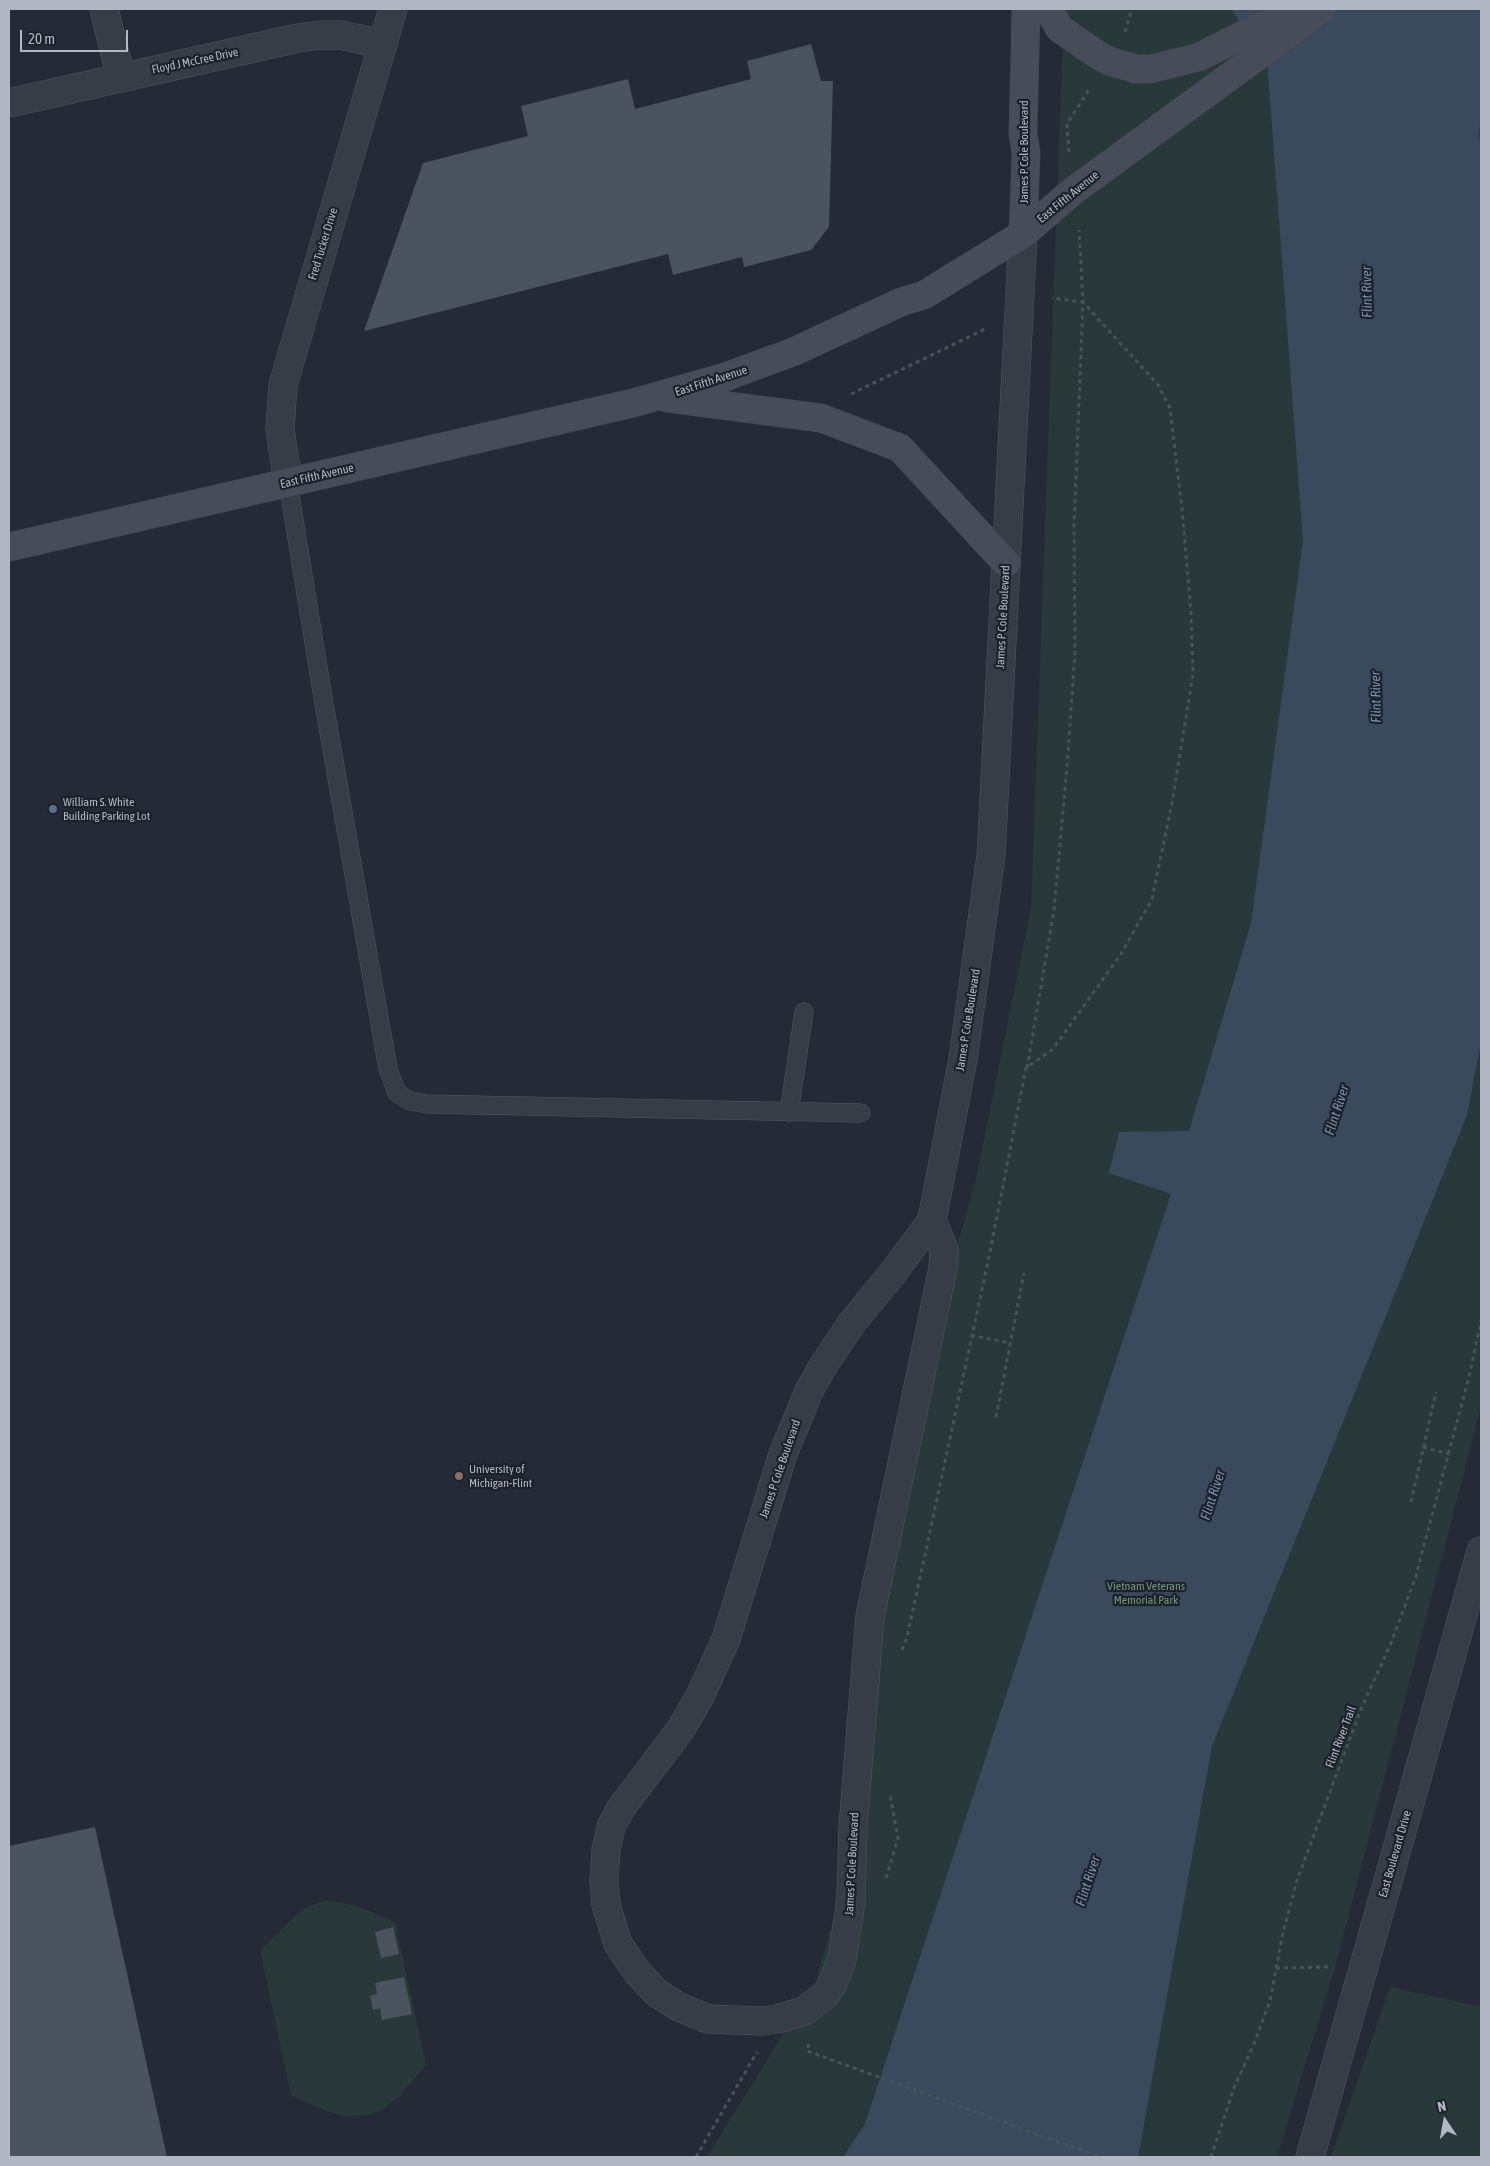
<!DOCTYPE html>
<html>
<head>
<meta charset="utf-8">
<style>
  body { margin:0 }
  #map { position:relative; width:1490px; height:2166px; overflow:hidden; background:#242b36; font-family:"Asap Condensed",sans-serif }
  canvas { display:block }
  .frame { position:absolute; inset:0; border:10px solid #b2b8c3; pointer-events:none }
  .north { position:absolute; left:1420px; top:2096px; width:50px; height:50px; -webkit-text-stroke:4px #1c222b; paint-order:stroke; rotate:348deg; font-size:14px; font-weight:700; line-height:20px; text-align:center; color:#b2b8c3 }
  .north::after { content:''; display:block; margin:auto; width:18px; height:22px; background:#b2b8c3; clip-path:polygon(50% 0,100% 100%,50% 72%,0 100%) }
  .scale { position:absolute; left:20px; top:30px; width:108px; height:22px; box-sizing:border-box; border:2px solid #b2b8c3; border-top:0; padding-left:6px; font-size:15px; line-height:18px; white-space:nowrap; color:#b2b8c3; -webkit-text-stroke:4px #1c222b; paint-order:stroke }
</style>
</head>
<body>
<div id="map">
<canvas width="1490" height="2166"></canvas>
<div class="frame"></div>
<div class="north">N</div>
<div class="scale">20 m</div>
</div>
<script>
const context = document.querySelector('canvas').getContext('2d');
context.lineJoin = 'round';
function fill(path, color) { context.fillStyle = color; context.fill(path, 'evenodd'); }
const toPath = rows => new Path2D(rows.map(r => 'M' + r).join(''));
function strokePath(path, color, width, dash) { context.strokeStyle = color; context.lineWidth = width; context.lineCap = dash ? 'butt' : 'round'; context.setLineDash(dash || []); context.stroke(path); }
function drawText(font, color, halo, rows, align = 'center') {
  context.font = font + ' "Asap Condensed",sans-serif'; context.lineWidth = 4.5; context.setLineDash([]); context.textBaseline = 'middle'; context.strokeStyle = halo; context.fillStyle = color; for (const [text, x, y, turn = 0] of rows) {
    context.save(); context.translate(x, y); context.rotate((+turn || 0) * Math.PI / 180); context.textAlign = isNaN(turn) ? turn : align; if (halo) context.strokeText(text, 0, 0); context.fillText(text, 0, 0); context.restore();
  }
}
const green = toPath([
  [1064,9,1481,9,1481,1407,1335,1967,1277,2157,707,2157,816,1981,834,1917,843,1767,871,1542,975,1184,1031,908],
  [323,1901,333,1901,357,1906,395,1922,426,2065,399,2097,383,2109,369,2115,343,2116,323,2110,291,2095,260,1950,293,1918,307,1907],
  [1390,1987,1481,2007,1481,2157,1331,2157]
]);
const water = toPath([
  [1231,9,1481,9,1481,114,1479,134,1481,150,1481,1042,1467,1115,1212,1746,1138,2157,843,2157,865,2124,1171,1194,1109,1173,1119,1132,1189,1131,1251,923,1303,541,1267,60]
]);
const building = toPath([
  [811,44,821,81,833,81,829,227,811,250,744,267,742,257,673,275,668,254,364,331,423,163,528,136,521,106,628,79,635,109,751,79,747,61],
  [95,1827,167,2157,9,2157,9,1846],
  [393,1927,399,1954,381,1958,375,1932],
  [404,1977,412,2014,382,2020,380,2008,373,2010,370,1996,377,1994,375,1983]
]);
const path = toPath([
  [1125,32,1132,9],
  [1069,152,1067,124,1090,88],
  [851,394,985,329],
  [1027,1068,1054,910,1067,767,1075,653,1074,527,1083,302,1052,298],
  [971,1335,1010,1343],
  [996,1417,1024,1273],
  [1423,1447,1449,1454],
  [1411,1502,1436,1392],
  [902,1650,907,1637,929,1536,990,1252,1026,1068,1053,1049,1121,954,1152,899,1172,803,1193,674,1191,612,1182,509,1170,408,1158,385,1083,302,1079,230],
  [886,1878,898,1838,890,1795],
  [1276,1968,1330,1967],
  [809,2044,807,2051,1100,2157],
  [696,2157,757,2052],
  [1211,2157,1235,2085,1254,2044,1270,2001,1282,1937,1297,1880,1361,1709,1391,1643,1415,1579,1469,1377,1481,1321]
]);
const lane = toPath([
  [288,483,323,698,388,1069,397,1093,410,1101,427,1104,861,1113],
  [789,1112,804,1012]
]);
const street = toPath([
  [104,9,121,78],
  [9,103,298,38,320,35,340,35,383,44],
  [288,483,280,429,283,385,393,9],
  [932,1220,944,1250,943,1268,870,1616,853,1827,851,1901,842,1959,832,1985,825,1995,804,2011,777,2019,762,2021,708,2019,679,2007,657,1993,638,1973,618,1944,606,1905,604,1880,606,1850,611,1827,621,1808,681,1729,701,1694,726,1639,783,1454,809,1391,823,1366,851,1324,893,1273,932,1220,963,1059,991,856,1023,234],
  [1310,2157,1481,1551]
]);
const secondary = toPath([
  [1048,9,1060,29,1098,55,1109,61,1136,69,1151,69,1199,57,1295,9],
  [1023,234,1026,153,1023,134,1026,9],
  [667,398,821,418,900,448,1006,563],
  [9,547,633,403,725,377,793,352,901,302,924,295,1023,234,1073,191,1322,9]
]);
const markers = [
  [53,809,5,"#5c6f8a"],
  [459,1476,5,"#8d6e63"]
];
const streetNames = [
  ["Floyd J McCree Drive",195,61,-12],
  ["James P Cole Boulevard",1024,152,-90],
  ["East Fifth Avenue",1068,197,-39],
  ["Fred Tucker Drive",323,244,-73],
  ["East Fifth Avenue",711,381,-18],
  ["East Fifth Avenue",317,476,-13],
  ["James P Cole Boulevard",1003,617,-87],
  ["James P Cole Boulevard",968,1020,-81],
  ["James P Cole Boulevard",780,1469,-71],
  ["Flint River Trail",1341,1737,-69],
  ["East Boulevard Drive",1395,1854,-74],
  ["James P Cole Boulevard",852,1864,-87]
];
const poiNames = [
  ["William S. White",63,802],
  ["Building Parking Lot",63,816],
  ["University of",469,1469],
  ["Michigan-Flint",469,1483]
];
const parkNames = [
  ["Vietnam Veterans",1146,1586],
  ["Memorial Park",1146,1600]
];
const waterNames = [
  ["Flint River",1367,292,-91],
  ["Flint River",1376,697,-91],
  ["Flint River",1337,1110,-72],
  ["Flint River",1213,1495,-72],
  ["Flint River",1088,1881,-72]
];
fill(green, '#293939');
fill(water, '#3b495d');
fill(building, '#4b535f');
strokePath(lane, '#525861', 19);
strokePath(street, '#525861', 29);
strokePath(secondary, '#404650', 29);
strokePath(path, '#455457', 3, [4, 4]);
strokePath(lane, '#373d47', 18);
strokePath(street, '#373d47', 28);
strokePath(secondary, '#464d59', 28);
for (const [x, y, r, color] of markers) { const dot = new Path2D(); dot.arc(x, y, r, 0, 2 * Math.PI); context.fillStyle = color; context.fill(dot); strokePath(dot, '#1c222b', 2); }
drawText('12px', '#b2b8c3', '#1c222b', streetNames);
drawText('12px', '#b2b8c3', '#1c222b', poiNames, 'left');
drawText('12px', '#73967c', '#1c222b', parkNames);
drawText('italic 14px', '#7d8fa7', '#1c222b', waterNames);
</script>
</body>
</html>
